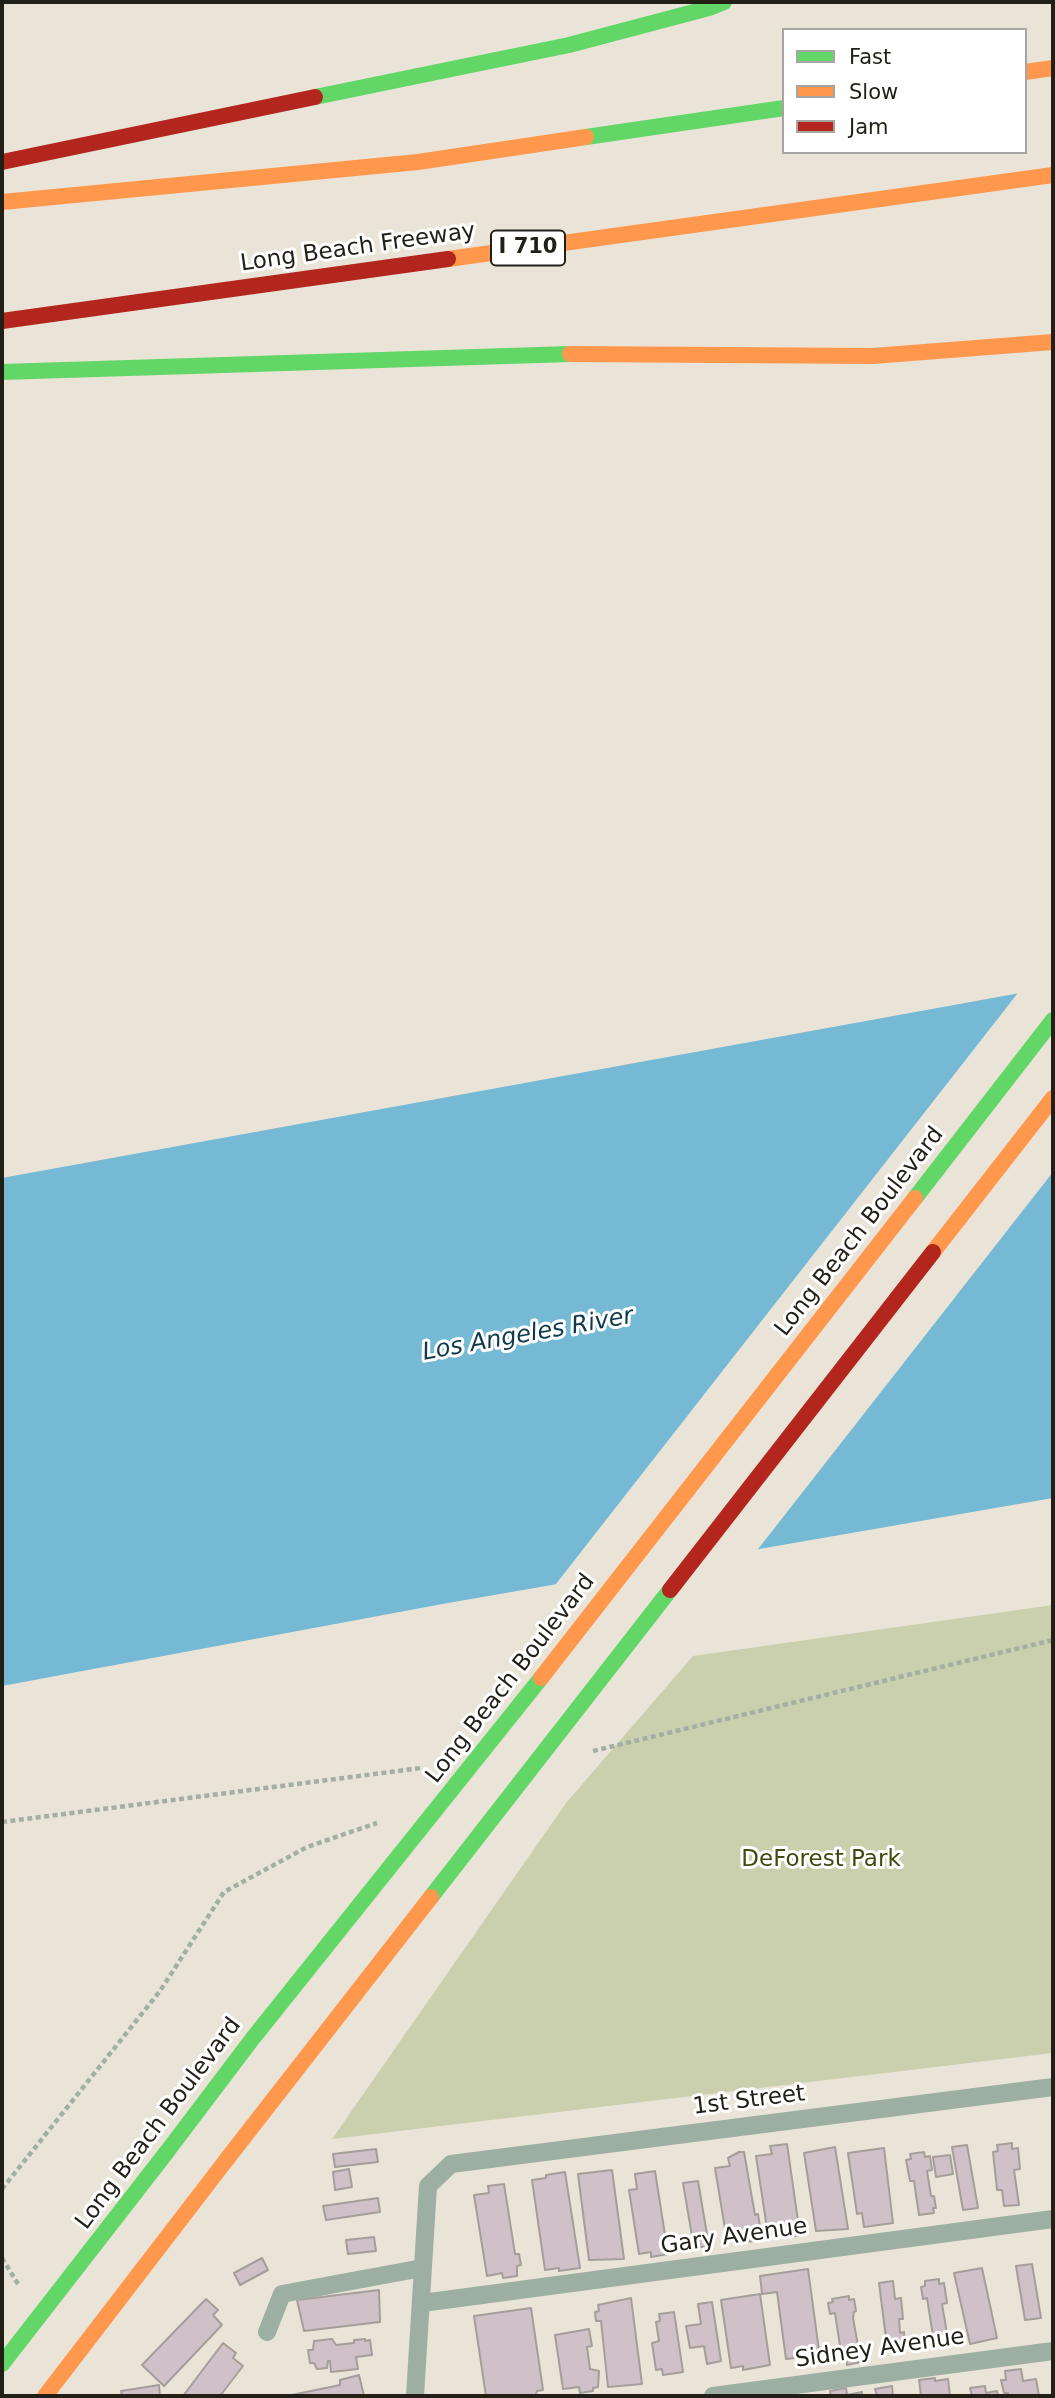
<!DOCTYPE html>
<html>
<head>
<meta charset="utf-8">
<style>
  body { margin:0 }
  #map { position:relative; width:1055px; height:2398px; overflow:hidden; background:#eae4d8; font-family:"DejaVu Sans",sans-serif }
  canvas { display:block }
  .frame { position:absolute; inset:0; border:4px solid #221f17; pointer-events:none }
  .legend { position:absolute; left:782px; top:28px; width:245px; height:126px; box-sizing:border-box; background:#fff; border:2px solid #a7a5a2; margin:0; padding:9px 12px; list-style:none; font-size:21px; color:#221f17 }
  .legend li { display:flex; align-items:center; gap:14px; height:35px }
  .legend b { width:35px; border:2px solid #a7a5a2 }
</style>
</head>
<body>
<div id="map">
<canvas width="1055" height="2398"></canvas>
<div class="frame"></div>
<ul class="legend">
<li><b style="height:9px;background:#63d668"></b>Fast</li>
<li><b style="height:9px;background:#ff974d"></b>Slow</li>
<li><b style="height:9px;background:#b3261e"></b>Jam</li>
</ul>
</div>
<script>
const context = document.querySelector('canvas').getContext('2d');
context.lineJoin = 'round';
function fill(path, color) { context.fillStyle = color; context.fill(path, 'evenodd'); }
const toPath = rows => new Path2D(rows.map(r => 'M' + r).join(''));
function strokePath(path, color, width, dash) { context.strokeStyle = color; context.lineWidth = width; context.lineCap = dash ? 'butt' : 'round'; context.setLineDash(dash || []); context.stroke(path); }
function drawText(font, color, halo, rows, align = 'center') {
  context.font = font + ' "DejaVu Sans",sans-serif'; context.lineWidth = 6; context.setLineDash([]); context.textBaseline = 'middle'; context.strokeStyle = halo; context.fillStyle = color; for (const [text, x, y, turn = 0] of rows) {
    context.save(); context.translate(x, y); context.rotate((+turn || 0) * Math.PI / 180); context.textAlign = isNaN(turn) ? turn : align; if (halo) context.strokeText(text, 0, 0); context.fillText(text, 0, 0); context.restore();
  }
}
const green = toPath([
  [1053,1605,1053,2053,332,2139,566,1803,693,1656]
]);
const water = toPath([
  [1053,987,1053,1498,448,1603,2,1686,2,1178]
]);
const pier = toPath([
  [1053,984,1053,1172,755,1553,552,1589,1021,989]
]);
const building = toPath([
  [1012,2143,1012,2149,1018,2148,1020,2169,1014,2170,1019,2205,1004,2206,1002,2190,997,2190,993,2152,998,2151,997,2145,1012,2143],
  [787,2144,800,2235,785,2238,784,2232,768,2235,756,2156,772,2154,770,2146,787,2144],
  [967,2145,978,2208,963,2210,952,2147,967,2145],
  [835,2147,848,2229,816,2231,804,2153,835,2147],
  [884,2148,893,2223,864,2227,862,2213,857,2214,848,2153,884,2148],
  [376,2149,378,2162,335,2167,333,2154,376,2149],
  [739,2152,744,2152,755,2215,758,2214,761,2233,758,2233,759,2240,741,2243,740,2239,727,2241,715,2168,730,2166,728,2158,739,2152],
  [924,2152,925,2157,930,2156,932,2170,927,2171,931,2196,934,2196,936,2208,933,2208,934,2213,919,2215,914,2181,910,2181,906,2160,911,2159,910,2154,924,2152],
  [950,2155,953,2174,936,2177,933,2157,950,2155],
  [349,2169,352,2187,335,2190,333,2172,349,2169],
  [612,2170,624,2259,589,2260,578,2174,612,2170],
  [655,2171,668,2254,651,2257,651,2252,639,2254,629,2190,637,2189,635,2174,655,2171],
  [565,2172,580,2268,559,2271,559,2268,545,2270,532,2180,546,2178,546,2175,565,2172],
  [698,2181,709,2246,694,2248,683,2183,698,2181],
  [504,2184,515,2254,519,2254,521,2265,517,2266,517,2276,503,2278,502,2273,487,2276,474,2195,489,2193,488,2186,504,2184],
  [378,2198,380,2212,326,2220,323,2206,378,2198],
  [374,2237,376,2251,348,2254,346,2240,374,2237],
  [262,2258,268,2270,240,2285,234,2273,262,2258],
  [1032,2264,1041,2318,1025,2320,1016,2266,1032,2264],
  [982,2268,997,2338,970,2344,954,2273,982,2268],
  [808,2269,820,2358,819,2361,804,2363,803,2357,786,2359,777,2292,762,2294,760,2276,808,2269],
  [939,2279,939,2284,944,2283,947,2303,942,2304,947,2333,933,2336,927,2298,923,2299,921,2287,925,2286,925,2281,939,2279],
  [893,2281,895,2299,901,2298,903,2319,899,2319,900,2333,904,2332,905,2342,902,2342,902,2345,887,2346,879,2283,893,2281],
  [379,2290,380,2322,304,2331,297,2300,379,2290],
  [760,2294,770,2365,743,2370,743,2366,731,2368,721,2300,760,2294],
  [849,2296,849,2300,854,2299,856,2311,854,2312,853,2318,861,2362,847,2365,846,2358,842,2359,835,2313,830,2314,828,2303,833,2302,832,2299,849,2296],
  [631,2298,642,2384,608,2387,601,2321,596,2321,595,2312,599,2311,598,2305,631,2298],
  [206,2299,218,2310,213,2315,222,2325,164,2386,142,2365,206,2299],
  [712,2302,721,2361,707,2364,704,2346,690,2348,686,2326,701,2324,698,2304,712,2302],
  [531,2308,543,2390,537,2391,535,2396,486,2396,474,2316,531,2308],
  [674,2312,683,2372,663,2375,662,2369,656,2370,652,2343,659,2341,656,2322,660,2321,659,2314,674,2312],
  [589,2329,592,2346,587,2347,590,2369,599,2371,598,2387,593,2388,593,2391,580,2393,579,2387,563,2389,555,2335,589,2329],
  [332,2339,336,2345,354,2343,354,2340,365,2339,365,2341,370,2340,372,2355,356,2357,358,2369,331,2372,330,2361,328,2361,327,2368,317,2369,314,2363,310,2363,308,2350,313,2350,314,2341,332,2339],
  [223,2343,236,2353,233,2358,243,2366,220,2396,183,2396,223,2343],
  [1021,2369,1023,2381,1036,2379,1039,2396,1009,2396,1008,2393,1004,2393,1001,2380,1006,2380,1005,2371,1021,2369],
  [359,2375,364,2396,287,2396,340,2385,340,2380,359,2375],
  [935,2378,935,2381,948,2379,950,2396,921,2396,919,2380,935,2378],
  [159,2385,160,2396,122,2396,121,2391,159,2385],
  [892,2386,893,2396,877,2396,875,2389,892,2386],
  [985,2386,986,2393,997,2391,998,2396,972,2396,970,2388,985,2386],
  [846,2388,847,2395,862,2392,862,2396,831,2396,830,2391,846,2388]
]);
const path = toPath([
  [593,1751,1053,1640],
  [2,1822,421,1768],
  [2,2189,160,1991,224,1892,307,1847,377,1823],
  [2,2258,18,2284]
]);
const lane = toPath([
  [422,2303,1053,2219],
  [267,2332,282,2294,422,2268],
  [415,2396,428,2186,451,2164,1053,2087],
  [713,2396,1053,2351]
]);
const fast = toPath([
  [315,97,569,45,709,8,724,2],
  [586,137,784,108],
  [2,372,570,354],
  [2,2364,166,2153]
]);
const slow = toPath([
  [1025,72,1053,68],
  [2,202,418,162,586,137],
  [448,259,1053,175],
  [570,354,873,356,1053,342],
  [45,2396,227,2159]
]);
const jam = toPath([
  [2,162,315,97],
  [2,321,448,259]
]);
const fastBridge = toPath([
  [915,1198,1053,1020],
  [431,1897,670,1590],
  [166,2153,253,2038,541,1678]
]);
const slowBridge = toPath([
  [933,1252,1053,1098],
  [541,1678,915,1198],
  [227,2159,431,1897]
]);
const jamBridge = toPath([
  [670,1590,933,1252]
]);
const shields = [
  [528,248,74]
];
const shieldNames = [
  ["I 710",528,248]
];
const streetNames = [
  ["Long Beach Freeway",358,248,-8],
  ["Long Beach Boulevard",860,1232,-52],
  ["Long Beach Boulevard",511,1679,-52],
  ["1st Street",749,2101,-7],
  ["Long Beach Boulevard",159,2124,-53],
  ["Gary Avenue",734,2237,-8],
  ["Sidney Avenue",880,2349,-8]
];
const parkNames = [
  ["DeForest Park",821,1860]
];
const waterNames = [
  ["Los Angeles River",528,1335,-10]
];
fill(green, '#cad0ad');
fill(water, '#75b9d5');
fill(pier, '#eae4d8');
fill(building, '#d0c1c8');
strokePath(building, '#a49e9b', 2);
strokePath(path, '#a4aea4', 4.5, [5, 3.5]);
strokePath(lane, '#9daea2', 18);
strokePath(fast, '#63d668', 16);
strokePath(slow, '#ff974d', 16);
strokePath(jam, '#b3261e', 16);
strokePath(fastBridge, '#63d668', 16);
strokePath(slowBridge, '#ff974d', 16);
strokePath(jamBridge, '#b3261e', 16);
for (const [x, y, w] of shields) { const box = new Path2D(); box.roundRect(x - w / 2, y - 17.5, w, 35, 5); context.fillStyle = '#fff'; context.fill(box); strokePath(box, '#221f17', 2); }
drawText('bold 21px', '#221f17', null, shieldNames);
drawText('23px', '#221f17', '#fff', streetNames);
drawText('23px', '#3f4c0e', '#fff', parkNames);
drawText('italic 24px', '#0f3a4d', '#fff', waterNames);
</script>
</body>
</html>
